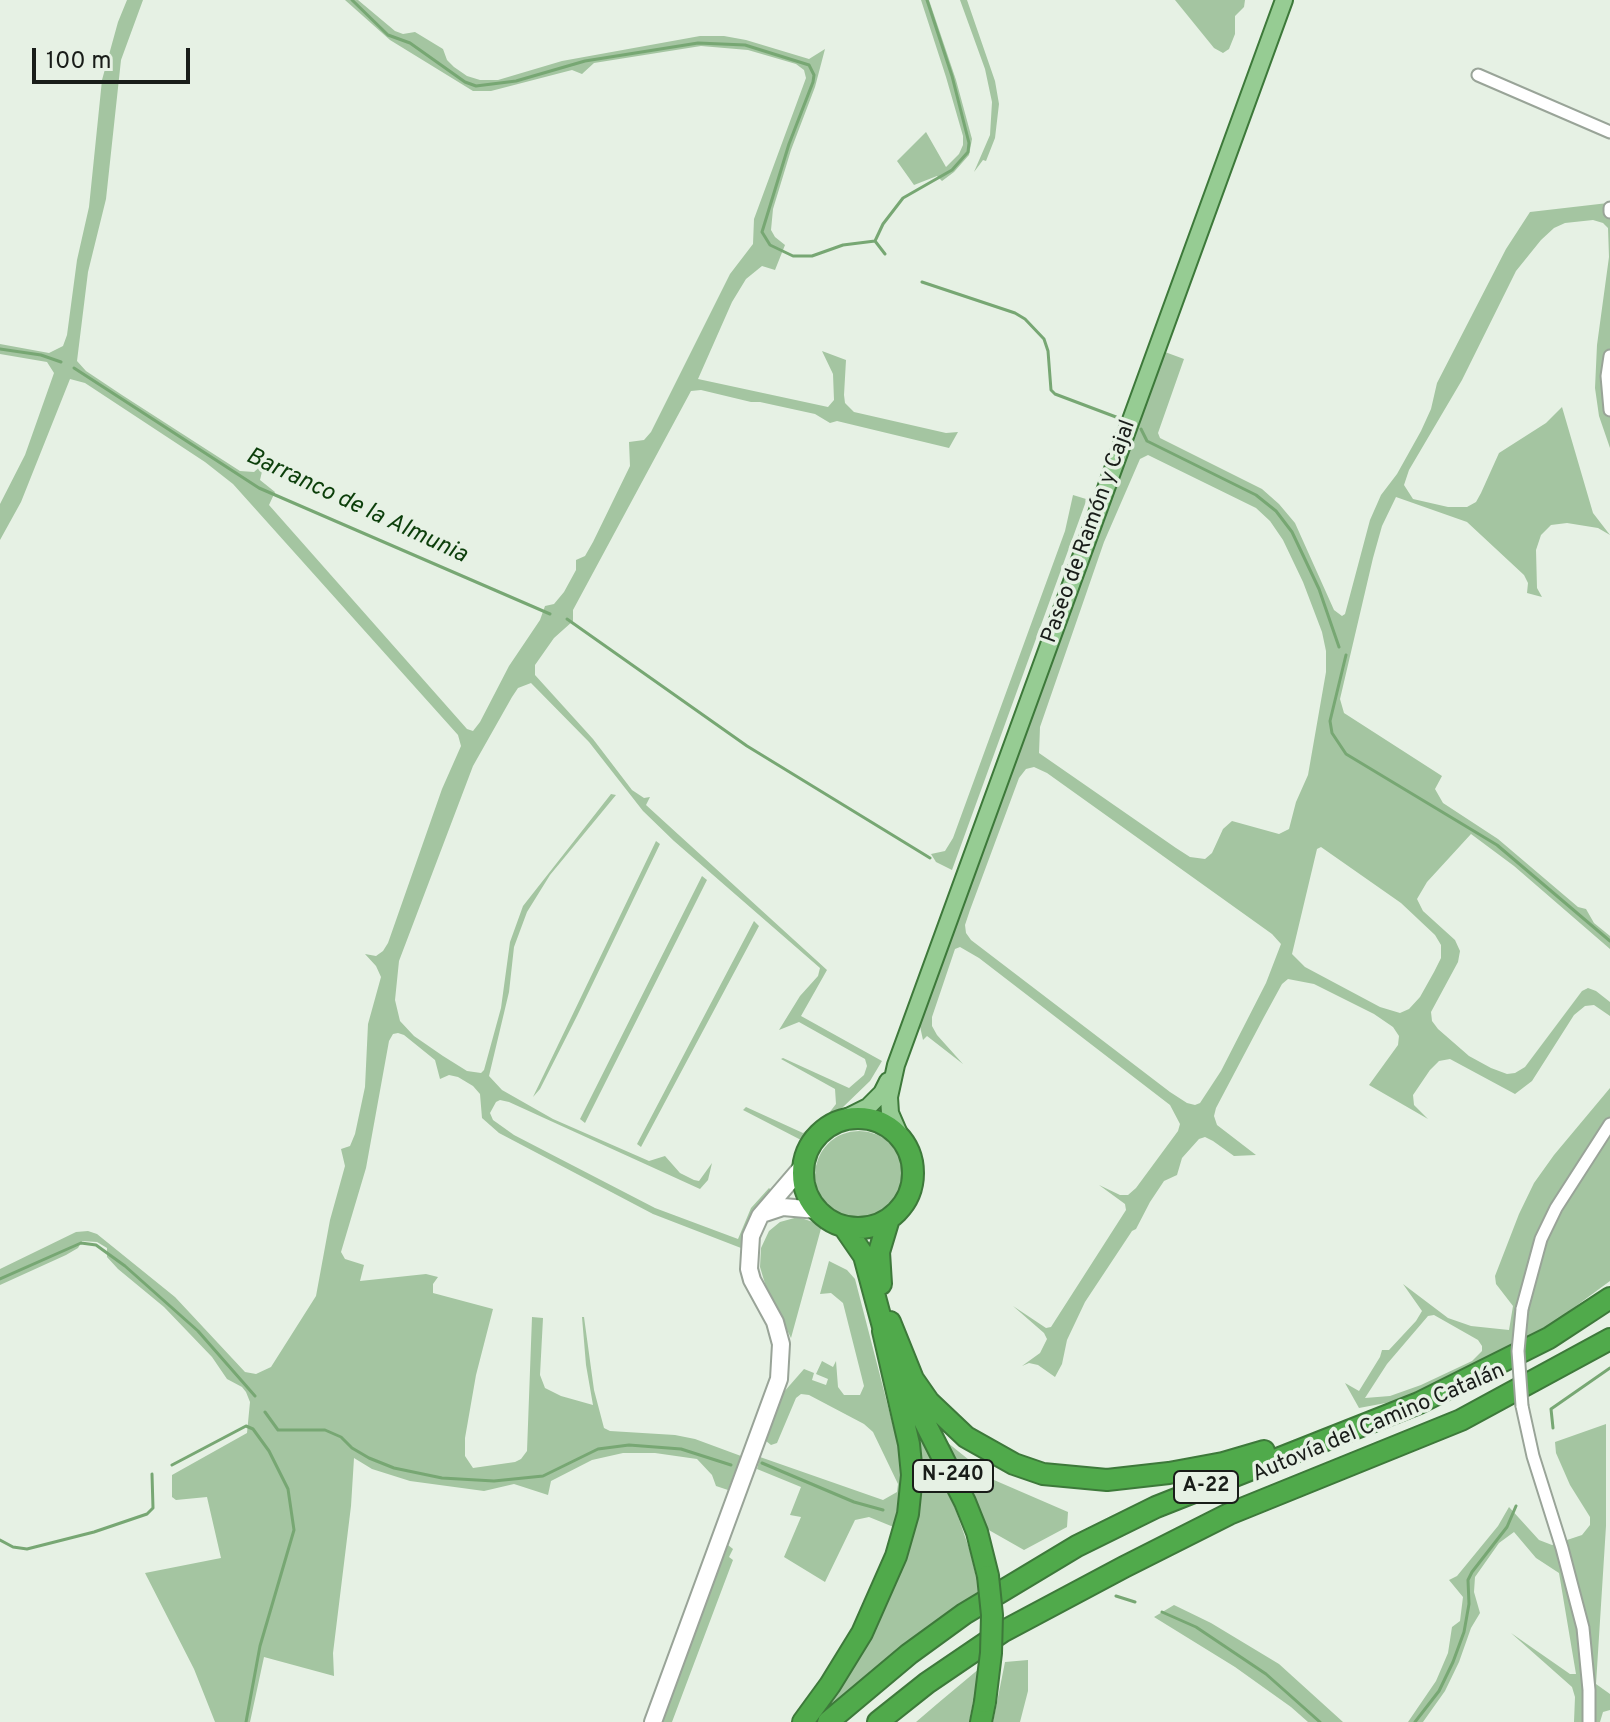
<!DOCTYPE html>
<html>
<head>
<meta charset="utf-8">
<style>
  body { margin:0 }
  #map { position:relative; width:1610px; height:1722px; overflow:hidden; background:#e6f1e4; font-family:Overpass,sans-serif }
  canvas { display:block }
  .scale { position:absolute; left:32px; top:48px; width:158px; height:36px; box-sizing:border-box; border:4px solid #191d19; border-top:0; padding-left:10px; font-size:24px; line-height:28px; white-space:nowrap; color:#191d19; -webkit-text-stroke:6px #e6f1e4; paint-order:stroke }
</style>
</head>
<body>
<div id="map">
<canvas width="1610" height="1722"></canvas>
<div class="scale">100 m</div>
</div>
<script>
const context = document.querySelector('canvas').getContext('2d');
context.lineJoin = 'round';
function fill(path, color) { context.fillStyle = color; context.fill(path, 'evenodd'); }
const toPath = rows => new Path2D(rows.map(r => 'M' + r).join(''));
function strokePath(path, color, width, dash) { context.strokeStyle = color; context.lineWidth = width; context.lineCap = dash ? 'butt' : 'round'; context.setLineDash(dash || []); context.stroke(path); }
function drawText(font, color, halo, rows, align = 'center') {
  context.font = font + ' Overpass,sans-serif'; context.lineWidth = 7; context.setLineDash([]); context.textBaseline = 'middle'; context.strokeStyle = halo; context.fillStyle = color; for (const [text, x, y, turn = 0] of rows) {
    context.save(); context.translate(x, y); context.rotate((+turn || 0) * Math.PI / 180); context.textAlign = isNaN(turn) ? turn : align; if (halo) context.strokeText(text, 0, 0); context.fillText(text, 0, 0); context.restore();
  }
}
const green = toPath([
  [127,0,143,0,121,60,106,199,88,272,77,361,86,371,122,395,240,471,254,472,264,463,260,480,275,492,269,505,467,729,473,731,480,722,509,666,540,620,545,606,554,604,564,592,576,570,576,560,585,556,593,542,630,466,629,442,644,440,651,432,730,274,753,244,754,219,806,78,804,70,796,64,748,50,701,46,594,63,582,74,572,70,491,91,473,91,390,40,345,0,358,0,395,31,403,34,415,32,443,49,447,60,454,67,467,76,480,80,498,80,562,61,700,36,724,36,746,40,809,59,825,49,815,87,791,150,773,209,771,230,775,237,785,245,775,270,762,266,746,279,732,302,698,379,828,407,834,400,833,374,822,351,846,360,844,395,845,403,854,412,946,433,958,432,949,448,837,421,830,423,815,414,760,402,751,402,701,390,691,391,573,610,573,621,554,638,535,665,535,675,593,739,632,790,644,798,650,797,646,805,827,970,801,1016,882,1061,870,1081,813,1136,803,1149,801,1140,743,1110,746,1107,803,1133,829,1113,836,1104,835,1089,781,1059,783,1058,849,1088,864,1075,867,1066,865,1059,799,1022,779,1030,800,996,818,976,820,968,674,841,643,811,589,742,531,683,518,688,512,697,473,766,399,961,395,1000,400,1021,414,1036,443,1056,467,1071,481,1073,484,1070,501,1008,510,942,523,906,611,794,616,795,550,875,527,912,514,947,509,992,489,1076,502,1090,553,1119,649,1161,665,1156,680,1173,694,1180,699,1181,712,1163,708,1180,700,1189,509,1102,500,1100,496,1102,490,1113,493,1120,514,1135,655,1208,738,1239,751,1208,769,1188,773,1192,748,1225,741,1248,653,1214,499,1133,482,1118,480,1094,473,1086,458,1077,449,1075,440,1079,435,1060,404,1035,398,1033,393,1034,389,1041,366,1168,341,1252,345,1259,364,1265,360,1281,426,1274,438,1277,433,1284,433,1293,493,1309,476,1375,465,1438,465,1456,473,1468,515,1462,521,1459,527,1451,532,1317,543,1318,540,1375,545,1388,561,1396,593,1405,586,1365,582,1317,584,1317,594,1390,604,1428,610,1431,675,1435,695,1439,741,1456,728,1490,716,1486,712,1475,697,1459,655,1453,623,1453,592,1460,551,1481,548,1495,514,1484,484,1491,410,1481,372,1469,354,1458,351,1506,333,1653,334,1676,264,1657,250,1722,215,1722,194,1669,145,1573,221,1558,207,1497,176,1500,172,1497,172,1475,247,1433,250,1402,246,1392,242,1387,227,1379,212,1357,164,1307,118,1269,107,1257,107,1248,97,1242,82,1241,78,1248,66,1255,0,1285,0,1269,76,1232,88,1231,97,1234,175,1297,245,1372,256,1374,271,1367,316,1296,330,1220,345,1166,341,1149,350,1146,355,1134,365,1087,368,1024,381,977,376,966,365,954,376,956,383,951,388,943,442,789,461,746,458,735,233,484,205,462,85,383,70,379,21,502,0,540,0,504,25,455,54,373,47,362,0,354,0,344,49,353,63,346,67,335,77,260,89,207,102,80,118,22],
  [921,0,929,0,956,80,972,139,969,155,954,172,942,181,937,176,914,185,897,161,926,132,946,167,959,154,963,145,963,136,946,77],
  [960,0,967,0,995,81,999,104,995,138,986,161,983,160,974,172,990,135,992,102,985,69],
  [1175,0,1245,0,1244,7,1235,16,1235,34,1229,49,1223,53,1214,48],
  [1608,203,1610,205,1610,448,1599,416,1595,388,1597,345,1609,257,1608,228,1603,223,1593,220,1565,223,1554,228,1541,240,1516,271,1462,380,1409,470,1404,485,1413,499,1448,507,1467,507,1476,502,1481,493,1499,453,1546,423,1562,407,1593,513,1610,535,1598,528,1567,523,1551,525,1541,535,1536,550,1537,588,1542,597,1527,593,1528,583,1524,575,1467,522,1396,497,1382,526,1373,558,1340,699,1344,713,1442,776,1435,789,1443,803,1498,839,1578,907,1586,909,1594,923,1610,936,1610,949,1514,866,1471,834,1427,882,1417,899,1423,911,1455,940,1460,951,1458,962,1431,1012,1432,1021,1438,1029,1469,1056,1491,1068,1507,1074,1515,1073,1525,1067,1582,991,1588,988,1596,991,1610,1002,1610,1016,1594,1005,1585,1006,1574,1015,1532,1081,1515,1094,1450,1059,1439,1061,1430,1070,1413,1095,1414,1105,1428,1119,1369,1085,1398,1045,1399,1036,1393,1027,1374,1014,1314,984,1288,979,1282,984,1264,1017,1216,1108,1214,1116,1217,1125,1256,1155,1234,1156,1213,1141,1205,1137,1199,1139,1182,1158,1177,1175,1164,1181,1150,1202,1136,1229,1132,1231,1085,1302,1067,1340,1062,1364,1055,1377,1038,1365,1029,1363,1022,1366,1040,1353,1047,1339,1044,1333,1013,1306,1046,1328,1051,1327,1126,1210,1125,1204,1099,1185,1120,1195,1128,1195,1136,1188,1178,1131,1180,1124,1170,1105,979,958,960,947,955,949,932,1017,932,1026,937,1035,963,1064,927,1036,923,1040,919,1022,1165,352,1184,359,1158,433,1160,438,1262,489,1279,504,1295,523,1334,610,1342,616,1345,614,1370,520,1381,495,1397,474,1421,431,1431,409,1437,383,1506,249,1530,212],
  [1148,455,1256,508,1270,521,1283,540,1303,582,1322,632,1326,651,1326,672,1308,775,1296,802,1289,829,1279,834,1232,821,1223,829,1212,853,1205,859,1190,857,1176,848,1039,753,1040,727,1104,542,1140,459],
  [1034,767,1047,773,1272,934,1281,944,1266,983,1221,1071,1200,1103,1195,1105,1187,1103,1170,1092,971,940,966,933,965,925,970,910,1019,778,1026,769],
  [1321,847,1401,903,1435,935,1441,945,1441,958,1434,972,1420,997,1409,1009,1400,1013,1380,1007,1305,967,1292,954,1317,849],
  [1073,495,1086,499,1085,504,952,870,936,862,931,854,945,851,953,838,1065,531],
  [656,841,660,844,577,1016,540,1089,533,1097],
  [702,876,707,880,585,1123,580,1119],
  [754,921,759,926,641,1147,637,1144],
  [1610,1088,1610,1281,1557,1320,1509,1350,1423,1396,1359,1408,1345,1383,1359,1391,1380,1357,1382,1350,1389,1350,1416,1321,1422,1311,1403,1284,1448,1318,1471,1326,1509,1330,1513,1306,1496,1284,1495,1276,1519,1214,1534,1183,1554,1155],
  [1434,1315,1478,1340,1482,1346,1482,1351,1472,1361,1421,1385,1390,1396,1365,1398,1387,1364,1428,1316],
  '815 1175a44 44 0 1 1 88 0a44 44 0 1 1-88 0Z',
  [798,1217,822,1225,791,1338,766,1287,760,1267,761,1248,769,1231,780,1222],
  [829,1261,847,1270,855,1279,898,1445,904,1480,896,1528,869,1517,855,1520,825,1582,784,1557,801,1517,790,1515,801,1487,757,1469,760,1457,883,1500,897,1492,898,1484,873,1432,864,1424,809,1395,801,1394,796,1398,777,1443,771,1445,766,1441,783,1393,804,1369,814,1373,812,1380,826,1385,828,1379,816,1374,822,1361,833,1367,836,1361,838,1387,844,1395,860,1395,864,1386,843,1303,831,1293,820,1294],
  [1606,1424,1606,1526,1596,1684,1610,1694,1610,1710,1603,1712,1600,1722,1574,1722,1575,1697,1572,1687,1511,1633,1570,1674,1576,1674,1559,1573,1536,1558,1514,1532,1499,1543,1475,1577,1474,1592,1480,1613,1471,1628,1459,1662,1445,1691,1423,1722,1408,1722,1436,1681,1448,1653,1452,1627,1460,1621,1463,1597,1449,1580,1457,1576,1498,1526,1509,1507,1539,1540,1552,1545,1582,1535,1590,1525,1590,1517,1570,1485,1556,1453,1555,1442],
  [915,1427,955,1508,970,1551,980,1594,819,1722,810,1722,886,1602,910,1547,920,1507,921,1458],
  [948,1443,994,1480,1068,1512,1067,1527,1024,1550,987,1529],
  [728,1545,733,1549,729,1557,733,1560,672,1722,662,1722],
  [1174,1605,1211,1623,1279,1664,1343,1722,1308,1722,1291,1707,1235,1667,1154,1617],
  [1028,1660,1028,1691,1020,1722,993,1722,1005,1662],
  [980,1668,969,1722,916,1722,937,1704]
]);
const stream = toPath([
  [352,0,388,35,410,43,465,82,476,86,516,81,585,61,698,43,745,45,809,65,814,75,813,82,789,144,762,232,770,245,793,256,812,256,843,245,875,241],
  [875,241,883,224,903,198,952,170,968,152,969,143,952,76,927,0],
  [875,241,885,254],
  [922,282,1015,313,1025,319,1044,339,1048,351,1051,390,1055,394,1116,417],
  [0,349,41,355,61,362],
  [74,368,259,488,550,614],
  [1141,429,1147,441,1256,495,1276,511,1292,532,1319,589,1339,647],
  [567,619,747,746,930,858],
  [1346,655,1330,721,1332,733,1346,754,1497,845,1610,941],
  [0,1279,81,1243,96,1245,125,1266,198,1331,255,1396],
  [265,1412,278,1430,325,1430,341,1437,352,1448,369,1458,394,1468,442,1478,494,1481,543,1476,598,1449,629,1445,681,1449,731,1465],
  [1553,1428,1551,1409,1610,1368],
  [762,1463,854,1502,883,1510],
  [172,1465,246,1426,253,1429,269,1451,288,1489,294,1530,260,1646,246,1722],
  [0,1540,13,1547,27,1549,94,1532,147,1514,153,1508,152,1474],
  [1116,1596,1135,1602],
  [1162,1612,1196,1627,1266,1674,1320,1722],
  [1415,1722,1439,1691,1453,1662,1464,1632,1469,1604,1468,1580,1472,1572,1507,1527,1516,1506]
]);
const street = toPath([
  [1478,75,1610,132],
  [1610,208,1610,212],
  [1610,356,1607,376,1610,410],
  [1522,1309,1541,1239,1556,1208,1610,1124],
  [1522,1406,1533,1456,1562,1548,1583,1628,1589,1690,1589,1722]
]);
const secondary = toPath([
  [765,1213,783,1207,817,1210],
  [653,1722,779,1379,781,1344,775,1322,752,1280,749,1269,751,1236,760,1216,803,1166]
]);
const primary = toPath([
  [842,1120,868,1107,882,1093,888,1081],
  [900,1136,890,1113,889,1097,896,1065,1284,0]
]);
const highway = toPath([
  '803 1173a55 55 0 1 1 110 0a55 55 0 1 1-110 0Z',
  [844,1227,864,1256,886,1338],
  [881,1284,879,1252,888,1222],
  [890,1322,913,1379,929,1402,966,1437,1014,1464,1043,1474,1107,1480,1169,1473,1223,1463,1264,1451],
  [910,1393,965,1502,977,1532,988,1576],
  [803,1722,830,1685,862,1633,896,1556,908,1514,912,1475,909,1444,883,1331],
  [828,1722,909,1654,964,1614,1077,1546,1156,1507,1419,1403,1549,1338,1610,1298],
  [878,1722,927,1683,1002,1632,1124,1567,1229,1514,1461,1420,1610,1339],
  [981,1722,985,1702]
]);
const streetBridge = toPath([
  [1522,1406,1518,1351,1522,1309]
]);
const highwayBridge = toPath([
  [985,1702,991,1653,992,1615,988,1576]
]);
const shields = [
  [953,1476,80],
  [1206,1487,64]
];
const shieldNames = [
  ["N-240",953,1476],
  ["A-22",1206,1487]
];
const streetNames = [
  ["Paseo de Ramón y Cajal",1090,532,-70],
  ["Autovía del Camino Catalán",1379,1424,-23]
];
const waterNames = [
  ["Barranco de la Almunia",356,507,25]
];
fill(green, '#a4c5a1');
strokePath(stream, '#77a773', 3);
strokePath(street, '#99a498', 15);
strokePath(secondary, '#99a498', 20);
strokePath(primary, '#3d793a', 20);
strokePath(highway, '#3d793a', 24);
strokePath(street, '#fff', 11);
strokePath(secondary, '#fff', 16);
strokePath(primary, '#96cc93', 16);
strokePath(highway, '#50aa4b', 20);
strokePath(streetBridge, '#99a498', 15, []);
strokePath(highwayBridge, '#3d793a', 24, []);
strokePath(streetBridge, '#fff', 11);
strokePath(highwayBridge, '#50aa4b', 20);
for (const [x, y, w] of shields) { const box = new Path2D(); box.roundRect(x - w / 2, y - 16, w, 32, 6); context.fillStyle = '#e6f1e4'; context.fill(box); strokePath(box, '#191d19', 2); }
drawText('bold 20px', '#191d19', null, shieldNames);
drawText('22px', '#191d19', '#e6f1e4', streetNames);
drawText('italic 24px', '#0b3e0a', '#e6f1e4', waterNames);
</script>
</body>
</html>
